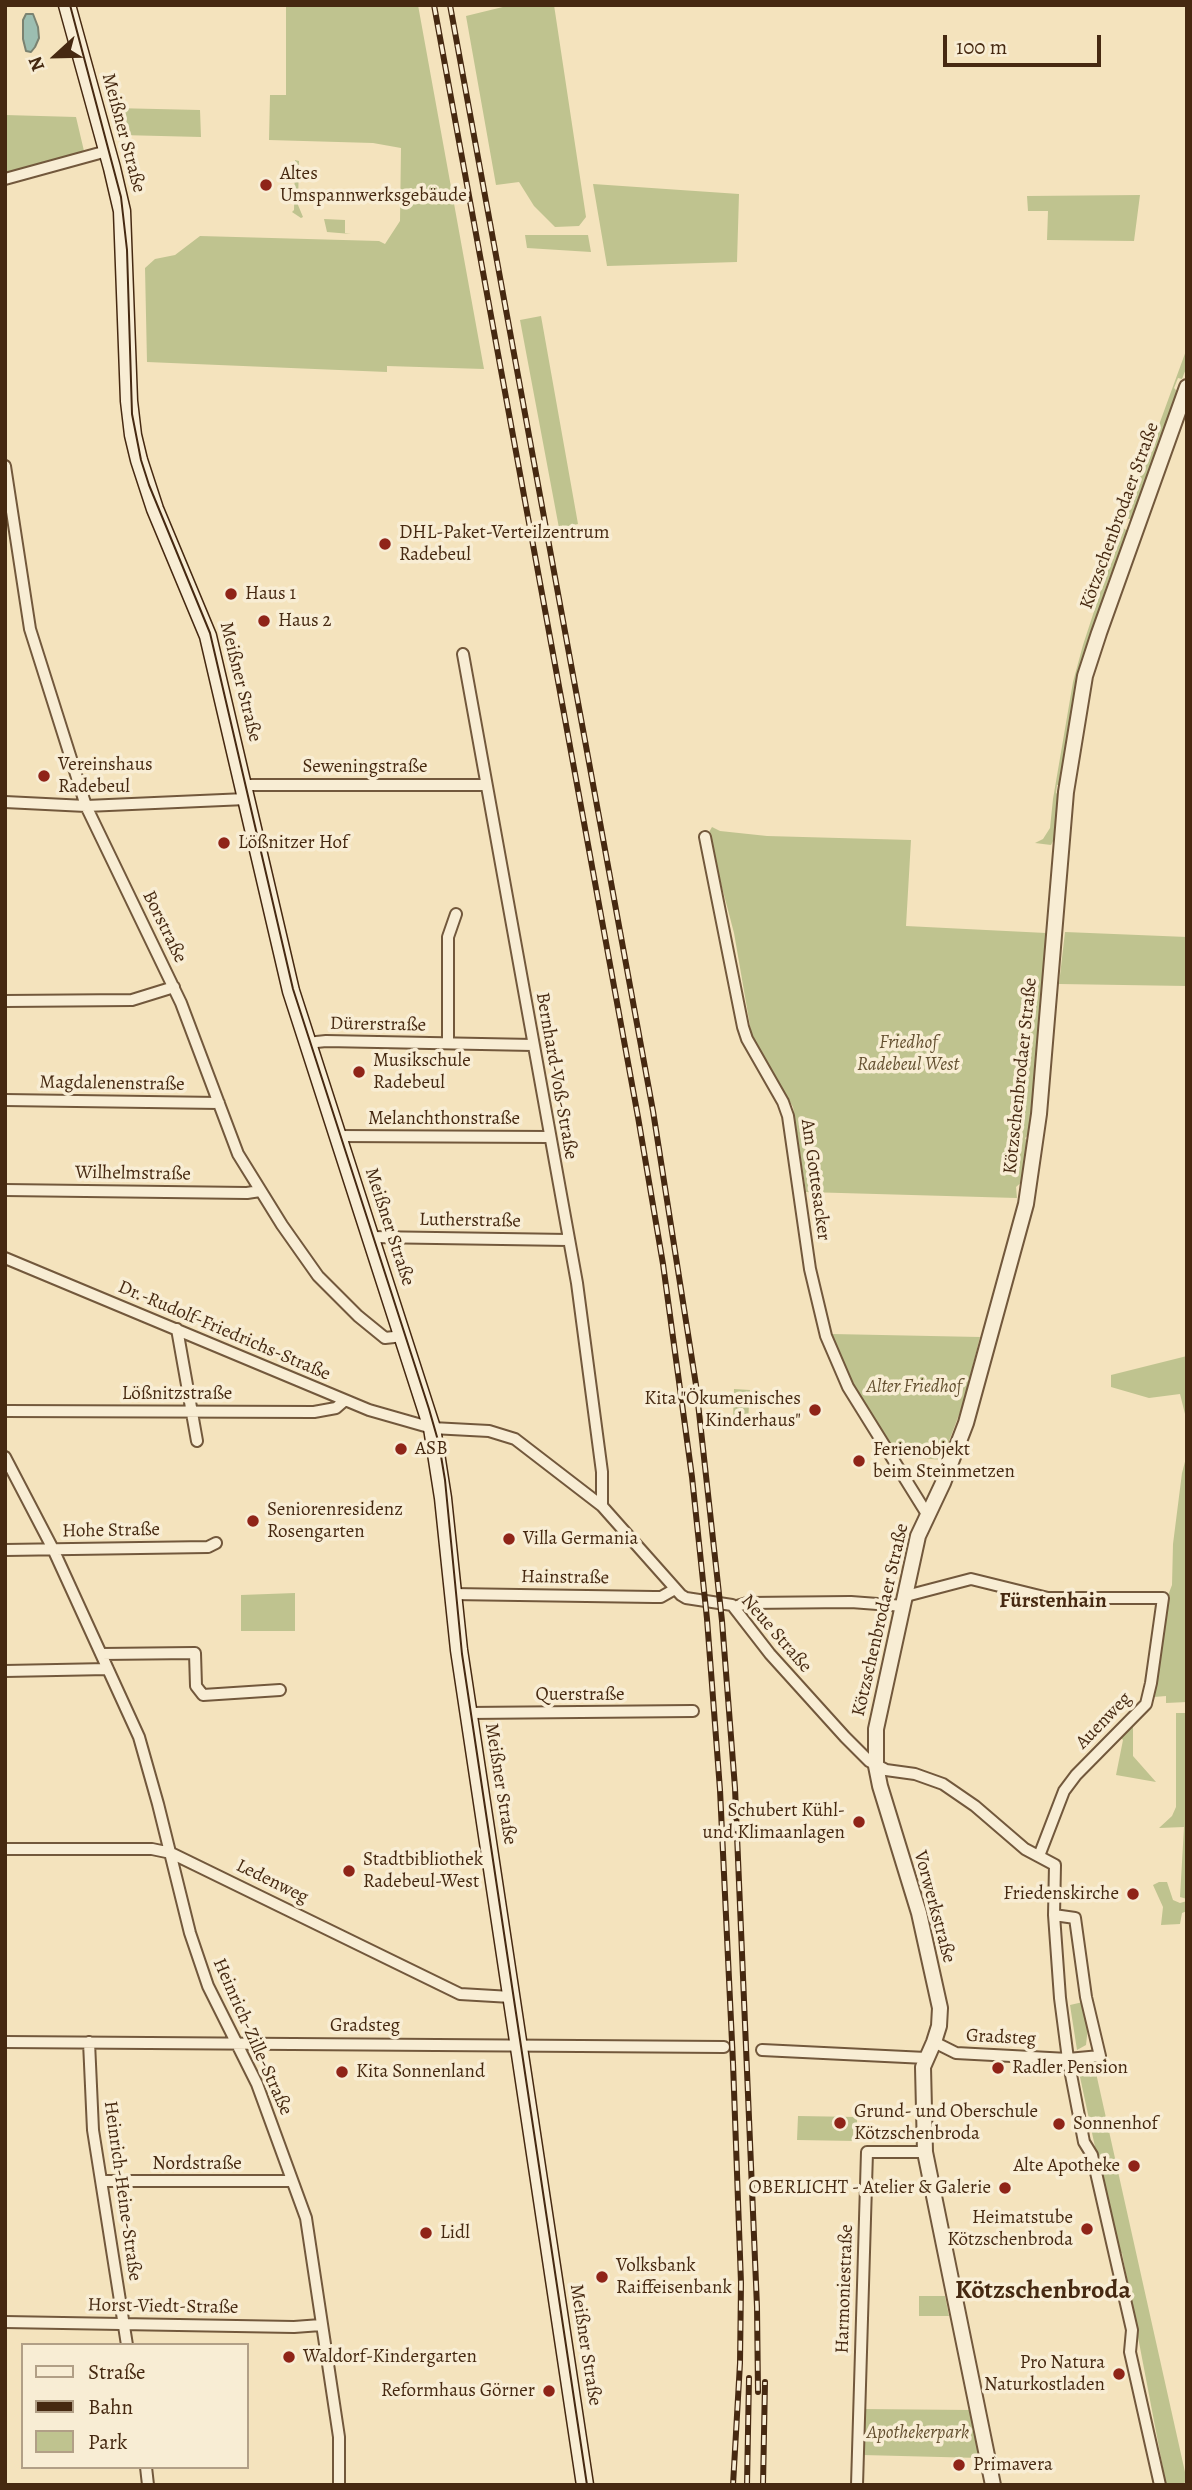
<!DOCTYPE html>
<html>
<head>
<meta charset="utf-8">
<style>
  body { margin:0 }
  #map { position:relative; width:1192px; height:2490px; overflow:hidden; background:#f4e3bd; font-family:Alegreya,serif }
  canvas { display:block }
  .frame { position:absolute; inset:0; border:7px solid #462911; pointer-events:none }
  .legend { position:absolute; left:21px; top:2343px; width:228px; height:126px; box-sizing:border-box; background:#f8edd4; border:2px solid #b19f86; margin:0; padding:9px 12px; list-style:none; font-size:21px; color:#462911 }
  .legend li { display:flex; align-items:center; gap:14px; height:35px }
  .legend b { width:35px; border:2px solid #b19f86 }
  .north { position:absolute; left:21px; top:21px; width:70px; height:70px; -webkit-text-stroke:5px #f8edd4; paint-order:stroke; rotate:248deg; font-size:19px; font-weight:700; line-height:28px; text-align:center; color:#462911 }
  .north::after { content:''; display:block; margin:auto; width:24px; height:32px; background:#462911; clip-path:polygon(50% 0,100% 100%,50% 72%,0 100%) }
  .scale { position:absolute; left:943px; top:35px; width:158px; height:32px; box-sizing:border-box; border:4px solid #462911; border-top:0; padding-left:9px; font-size:21px; line-height:24px; white-space:nowrap; color:#462911; -webkit-text-stroke:5px #f8edd4; paint-order:stroke }
</style>
</head>
<body>
<div id="map">
<canvas width="1192" height="2490"></canvas>
<div class="frame"></div>
<ul class="legend">
<li><b style="height:9px;background:#f8edd4"></b>Straße</li>
<li><b style="height:9px;background:#462911"></b>Bahn</li>
<li><b style="height:19px;background:#bfc38f"></b>Park</li>
</ul>
<div class="north">N</div>
<div class="scale">100 m</div>
</div>
<script>
const context = document.querySelector('canvas').getContext('2d');
context.lineJoin = 'round';
function fill(path, color) { context.fillStyle = color; context.fill(path, 'evenodd'); }
const toPath = rows => new Path2D(rows.map(r => 'M' + r).join(''));
function strokePath(path, color, width, dash) { context.strokeStyle = color; context.lineWidth = width; context.lineCap = dash ? 'butt' : 'round'; context.setLineDash(dash || []); context.stroke(path); }
function drawText(font, color, halo, rows, align = 'center') {
  context.font = font + ' Alegreya,serif'; context.lineWidth = 7; context.setLineDash([]); context.textBaseline = 'middle'; context.strokeStyle = halo; context.fillStyle = color; for (const [text, x, y, turn = 0] of rows) {
    context.save(); context.translate(x, y); context.rotate((+turn || 0) * Math.PI / 180); context.textAlign = isNaN(turn) ? turn : align; if (halo) context.strokeText(text, 0, 0); context.fillText(text, 0, 0); context.restore();
  }
}
const green = toPath([
  [286,5,418,5,484,369,387,366,387,372,147,362,145,268,155,259,175,255,200,236,379,241,385,244,400,221,401,148,373,143,269,140,270,95,286,95],
  [511,5,554,5,586,217,579,226,555,227,534,206,519,182,496,185,466,16],
  [113,108,200,110,201,137,121,135],
  [5,115,76,117,84,151,5,173],
  [295,160,299,161,298,205,303,217,301,218,292,212,294,210],
  [593,184,739,194,737,262,607,266],
  [1140,195,1134,241,1047,240,1048,211,1028,211,1027,196],
  [324,219,345,220,345,233,351,234,327,232],
  [525,235,588,235,591,252,527,248],
  [541,316,578,524,559,528,520,320],
  [1187,348,1187,366,1182,379,1178,378,1174,388,1177,391,1132,520,1127,518,1123,528,1128,531,1107,584,1080,668,1071,714,1060,785,1057,785,1056,793,1059,795,1054,839,1051,845,1035,843,1043,839,1050,828,1053,799,1073,682,1083,645,1121,529],
  [712,827,720,831,767,836,911,840,906,926,1046,933,1030,1134,1025,1138,1030,1147,1025,1179,1016,1187,1017,1198,806,1192,793,1107,752,1037,734,933,708,834],
  [1065,932,1187,937,1187,986,1059,984],
  [832,1334,980,1337,963,1404,942,1460,899,1456,854,1386],
  [1187,1356,1187,1422,1180,1394,1149,1398,1111,1387,1111,1375],
  [734,1389,750,1390,748,1421,733,1420],
  [1187,1454,1187,1702,1166,1703,1166,1696,1154,1697,1167,1598,1172,1585,1173,1544,1182,1473],
  [295,1593,295,1631,241,1631,241,1595],
  [1176,1713,1187,1713,1187,1899,1180,1897,1184,1827,1159,1828,1172,1816,1176,1807],
  [1133,1725,1133,1756,1156,1782,1116,1775,1123,1740,1121,1738],
  [1159,1882,1167,1882,1173,1900,1180,1903,1187,1901,1187,1911,1182,1913,1180,1924,1161,1925,1163,1907,1153,1885],
  [1083,2002,1088,2027,1086,2045,1077,2050,1070,2005],
  [1094,2064,1187,2481,1181,2485,1166,2484,1122,2253,1118,2254,1080,2077,1083,2065],
  [798,2116,857,2117,857,2141,797,2140],
  [919,2296,945,2296,949,2316,919,2316],
  [863,2409,970,2410,980,2458,862,2455]
]);
const water = toPath([
  [26,14,33,14,38,27,39,38,35,47,31,52,26,51,23,39,23,20,26,14]
]);
const minor = toPath([
  [5,179,107,151],
  [5,466,30,629,86,806,181,1003,238,1154,282,1225,318,1276,358,1316,385,1338,403,1336],
  [463,654,577,1283,602,1472,602,1506],
  [243,785,486,785],
  [5,802,86,806,246,799],
  [705,837,743,1027,747,1039,783,1102,788,1116,810,1269,826,1336,848,1387,927,1514],
  [5,1001,132,1000,174,987],
  [307,1043,326,1041,533,1045],
  [448,1043,448,937,456,914],
  [5,1100,219,1103],
  [337,1136,550,1137],
  [5,1190,247,1193,260,1191],
  [370,1237,568,1240],
  [5,1258,369,1410,432,1428,489,1431,515,1439,602,1506,681,1595,686,1598,732,1605,770,1654,845,1737,869,1761,886,1770,915,1774,943,1784,975,1806,1025,1849,1055,1865,1054,1915,1060,1998,1068,2059,1084,2142,1092,2155,1132,2330,1130,2352,1160,2485],
  [177,1329,197,1441],
  [5,1411,314,1412,336,1408,344,1401],
  [5,1457,53,1549,139,1737,158,1804,190,1933,208,1986,257,2084,306,2218,339,2437,339,2485],
  [5,1550,208,1547,216,1543],
  [452,1594,654,1597,661,1597,675,1589],
  [906,1596,971,1579,1048,1598,1163,1598,1151,1683,1146,1704,1076,1775,1064,1791,1039,1856],
  [734,1607,747,1603,851,1602,904,1606],
  [101,1654,195,1653,196,1686,203,1695,280,1690],
  [5,1671,108,1669],
  [468,1713,693,1711],
  [5,1849,152,1849,171,1853,460,1994,511,1997],
  [5,2042,724,2047],
  [89,2042,93,2130,127,2345],
  [934,2042,956,2053,1068,2059,1100,2056,1086,1997,1075,1918,1054,1915],
  [762,2050,926,2058],
  [101,2181,292,2181],
  [5,2322,294,2327,321,2325],
  [146,2467,148,2485],
  [857,2485,867,2152,925,2152]
]);
const tertiary = toPath([
  [993,2485,925,2152,923,2067,934,2042,939,2026,940,2008,919,1913,880,1786,876,1766,876,1729,918,1536,943,1483,966,1423,1026,1204,1039,1114,1066,792,1085,676,1099,633,1187,387]
]);
const secondary = toPath([
  [67,5,112,168,122,211,129,401,133,435,139,460,155,509,208,636,291,991,432,1428,443,1498,459,1650,585,2485]
]);
const tram = toPath([
  [70,5,121,197,127,250,132,414,141,460,149,485,210,633,293,989,429,1409,439,1444,445,1480,462,1654,587,2485]
]);
const rail = toPath([
  [434,5,638,1117,663,1264,692,1477,707,1619,720,1790,733,2063,741,2283,740,2363,733,2485],
  [450,5,653,1111,696,1385,722,1621,735,1788,757,2307,758,2392],
  [747,2485,749,2378],
  [763,2485,765,2382]
]);
const markers = [
  [266,185,7,"#8f2418"],
  [385,544,7,"#8f2418"],
  [231,594,7,"#8f2418"],
  [264,621,7,"#8f2418"],
  [44,776,7,"#8f2418"],
  [224,843,7,"#8f2418"],
  [359,1072,7,"#8f2418"],
  [815,1410,7,"#8f2418"],
  [401,1449,7,"#8f2418"],
  [859,1461,7,"#8f2418"],
  [253,1521,7,"#8f2418"],
  [509,1539,7,"#8f2418"],
  [859,1822,7,"#8f2418"],
  [349,1871,7,"#8f2418"],
  [1133,1894,7,"#8f2418"],
  [998,2068,7,"#8f2418"],
  [342,2072,7,"#8f2418"],
  [840,2123,7,"#8f2418"],
  [1059,2124,7,"#8f2418"],
  [1134,2166,7,"#8f2418"],
  [1005,2188,7,"#8f2418"],
  [1087,2229,7,"#8f2418"],
  [426,2233,7,"#8f2418"],
  [602,2277,7,"#8f2418"],
  [289,2357,7,"#8f2418"],
  [1119,2374,7,"#8f2418"],
  [549,2391,7,"#8f2418"],
  [959,2465,7,"#8f2418"]
];
const streetNames = [
  ["Meißner Straße",123,133,75],
  ["Kötzschenbrodaer Straße",1120,516,-70],
  ["Meißner Straße",240,682,76],
  ["Seweningstraße",365,767],
  ["Borstraße",164,927,64],
  ["Dürerstraße",378,1025,1],
  ["Bernhard-Voß-Straße",556,1076,80],
  ["Kötzschenbrodaer Straße",1021,1076,-84],
  ["Magdalenenstraße",112,1084,1],
  ["Melanchthonstraße",444,1119],
  ["Wilhelmstraße",133,1174,1],
  ["Am Gottesacker",815,1180,82],
  ["Lutherstraße",470,1221,1],
  ["Meißner Straße",389,1227,72],
  ["Dr.-Rudolf-Friedrichs-Straße",224,1331,23],
  ["Lößnitzstraße",177,1394],
  ["Hohe Straße",111,1531,-1],
  ["Hainstraße",565,1578,1],
  ["Kötzschenbrodaer Straße",881,1620,-77],
  ["Neue Straße",776,1634,49],
  ["Querstraße",580,1695],
  ["Auenweg",1104,1721,-46],
  ["Meißner Straße",500,1784,81],
  ["Ledenweg",272,1882,26],
  ["Vorwerkstraße",934,1907,75],
  ["Gradsteg",365,2026],
  ["Heinrich-Zille-Straße",252,2037,66],
  ["Gradsteg",1001,2038,3],
  ["Nordstraße",197,2164],
  ["Heinrich-Heine-Straße",122,2191,82],
  ["Harmoniestraße",845,2289,-88],
  ["Horst-Viedt-Straße",163,2307,1],
  ["Meißner Straße",585,2345,81]
];
const poiNames = [
  ["Altes",280,174],
  ["Umspannwerksgebäude",280,196],
  ["DHL-Paket-Verteilzentrum",399,533],
  ["Radebeul",399,555],
  ["Haus 1",245,594],
  ["Haus 2",278,621],
  ["Vereinshaus",58,765],
  ["Radebeul",58,787],
  ["Lößnitzer Hof",238,843],
  ["Musikschule",373,1061],
  ["Radebeul",373,1083],
  ["Kita \"Ökumenisches",801,1399,"right"],
  ["Kinderhaus\"",801,1421,"right"],
  ["ASB",415,1449],
  ["Ferienobjekt",873,1450],
  ["beim Steinmetzen",873,1472],
  ["Seniorenresidenz",267,1510],
  ["Rosengarten",267,1532],
  ["Villa Germania",523,1539],
  ["Schubert Kühl-",845,1811,"right"],
  ["und Klimaanlagen",845,1833,"right"],
  ["Stadtbibliothek",363,1860],
  ["Radebeul-West",363,1882],
  ["Friedenskirche",1119,1894,"right"],
  ["Radler Pension",1012,2068],
  ["Kita Sonnenland",356,2072],
  ["Grund- und Oberschule",854,2112],
  ["Kötzschenbroda",854,2134],
  ["Sonnenhof",1073,2124],
  ["Alte Apotheke",1120,2166,"right"],
  ["OBERLICHT - Atelier & Galerie",991,2188,"right"],
  ["Heimatstube",1073,2218,"right"],
  ["Kötzschenbroda",1073,2240,"right"],
  ["Lidl",440,2233],
  ["Volksbank",616,2266],
  ["Raiffeisenbank",616,2288],
  ["Waldorf-Kindergarten",303,2357],
  ["Pro Natura",1105,2363,"right"],
  ["Naturkostladen",1105,2385,"right"],
  ["Reformhaus Görner",535,2391,"right"],
  ["Primavera",973,2465]
];
const parkNames = [
  ["Friedhof",908,1043],
  ["Radebeul West",908,1065],
  ["Alter Friedhof",914,1387],
  ["Apothekerpark",918,2433]
];
const neighbourhoodNames = [
  ["Fürstenhain",1053,1602]
];
const districtNames = [
  ["Kötzschenbroda",1043,2292]
];
fill(green, '#bfc38f');
fill(water, '#9cbeb1');
strokePath(water, '#7a8271', 2);
strokePath(minor, '#72583c', 14);
strokePath(tertiary, '#72583c', 18);
strokePath(secondary, '#462911', 19);
strokePath(minor, '#f8edd4', 10);
strokePath(tertiary, '#f8edd4', 14);
strokePath(secondary, '#f8edd4', 16);
strokePath(tram, '#462911', 2);
strokePath(rail, '#462911', 6);
strokePath(rail, '#f8edd4', 3.5, [10]);
for (const [x, y, r, color] of markers) { const dot = new Path2D(); dot.arc(x, y, r, 0, 2 * Math.PI); context.fillStyle = color; context.fill(dot); strokePath(dot, '#f8edd4', 2.5); }
drawText('19px', '#462911', '#f8edd4', streetNames);
drawText('19px', '#462911', '#f8edd4', poiNames, 'left');
drawText('italic 19px', '#645030', '#f8edd4', parkNames);
drawText('bold 21px', '#462911', '#f8edd4', neighbourhoodNames);
drawText('bold 26px', '#462911', '#f8edd4', districtNames);
</script>
</body>
</html>
